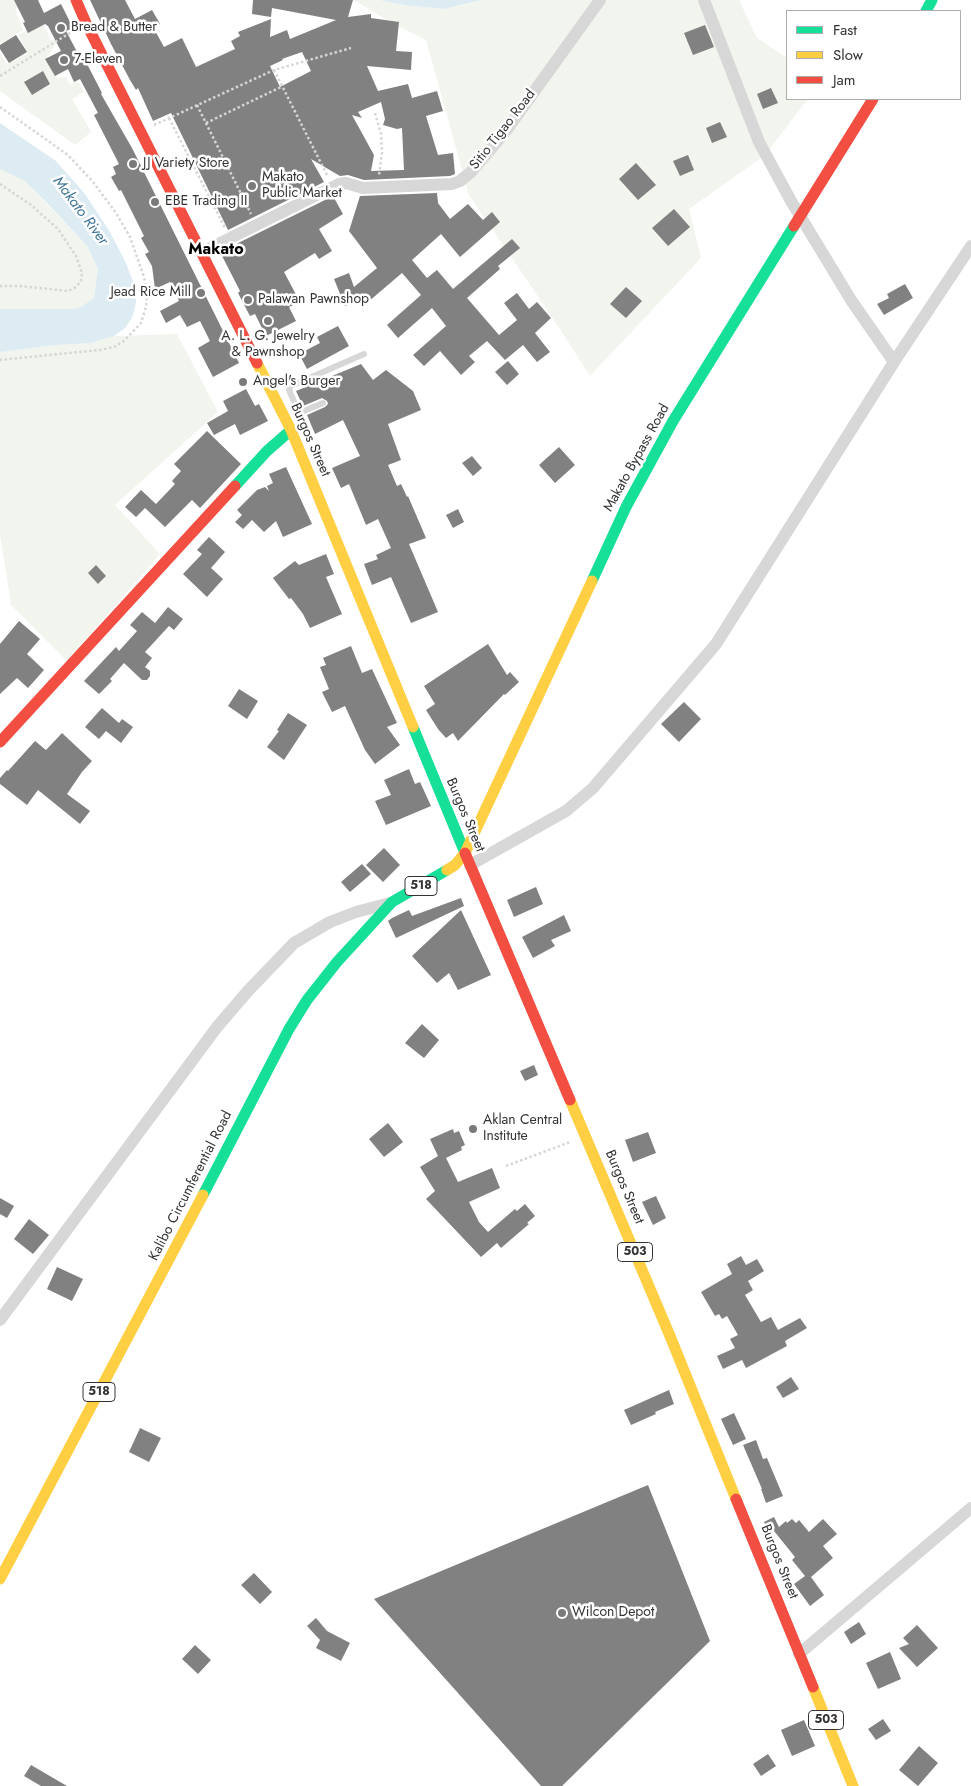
<!DOCTYPE html>
<html>
<head>
<meta charset="utf-8">
<style>
  body { margin:0 }
  #map { position:relative; width:971px; height:1786px; overflow:hidden; background:#fff; font-family:Jost,sans-serif }
  canvas { display:block }
  .legend { position:absolute; left:786px; top:10px; width:175px; height:90px; box-sizing:border-box; background:#fff; border:1px solid #adadad; margin:0; padding:6px 9px; list-style:none; font-size:15px; color:#333 }
  .legend li { display:flex; align-items:center; gap:10px; height:25px }
  .legend b { width:25px; border:1px solid #adadad }
</style>
</head>
<body>
<div id="map">
<canvas width="971" height="1786"></canvas>
<ul class="legend">
<li><b style="height:6px;background:#16e098"></b>Fast</li>
<li><b style="height:6px;background:#ffcf43"></b>Slow</li>
<li><b style="height:6px;background:#f24e42"></b>Jam</li>
</ul>
</div>
<script>
const context = document.querySelector('canvas').getContext('2d');
context.lineJoin = 'round';
function fill(path, color) { context.fillStyle = color; context.fill(path, 'evenodd'); }
const toPath = rows => new Path2D(rows.map(r => 'M' + r).join(''));
function strokePath(path, color, width, dash) { context.strokeStyle = color; context.lineWidth = width; context.lineCap = dash ? 'butt' : 'round'; context.setLineDash(dash || []); context.stroke(path); }
function drawText(font, color, halo, rows, align = 'center') {
  context.font = font + ' Jost,sans-serif'; context.lineWidth = 5; context.setLineDash([]); context.textBaseline = 'middle'; context.strokeStyle = halo; context.fillStyle = color; for (const [text, x, y, turn = 0] of rows) {
    context.save(); context.translate(x, y); context.rotate((+turn || 0) * Math.PI / 180); context.textAlign = isNaN(turn) ? turn : align; if (halo) context.strokeText(text, 0, 0); context.fillText(text, 0, 0); context.restore();
  }
}
const green = toPath([
  [0,0,32,0,15,9,23,30,0,44],
  [354,0,379,0,404,5,444,9,481,0,739,0,757,38,787,58,787,99,808,99,765,155,689,209,701,258,590,376,558,326,469,195,426,40,390,22],
  [42,22,51,40,60,37,46,59,57,78,66,77,70,84,78,81,84,92,72,99,91,132,75,145,0,91,0,53,7,64,28,54,18,35],
  [0,169,25,181,87,246,98,269,97,284,94,298,81,307,74,309,0,309],
  [177,334,218,412,115,505,160,554,67,661,11,605,0,534,0,352,56,345,91,343,114,336]
]);
const water = toPath([
  [379,0,481,0,444,9,404,5],
  [0,123,56,161,85,194,110,232,125,261,135,286,136,303,132,318,125,328,114,336,91,343,56,345,0,352,0,309,74,309,81,307,94,298,98,269,87,246,48,204,25,181,0,169]
]);
const building = toPath([
  [14,0,38,0,44,13,61,4,73,28,66,31,83,63,86,62,102,93,101,94,132,148,239,363,213,377,198,348,210,341,200,321,187,327,180,315,166,323,160,311,179,301,170,282,155,289,152,266,145,254,149,252,141,238,144,236,121,190,119,191,111,177,116,174,113,167,119,164,94,115,98,113,80,79,74,82,68,69,55,76,45,59,61,51,48,26,45,24,28,33,23,23,25,22],
  [90,0,125,0,135,19,152,10,160,24,153,27,164,47,182,38,196,67,235,49,231,41,240,36,238,32,271,19,270,37,287,30,290,39,336,20,272,8,271,17,252,14,253,0,353,0,348,17,371,14,371,18,399,22,396,51,412,52,411,70,367,66,378,91,408,84,412,98,437,91,443,111,426,116,438,155,453,153,455,174,450,176,364,180,348,175,340,176,311,159,324,182,228,230,171,113,153,121,138,88,136,90,130,80,111,44],
  [302,52,311,71,280,87,270,66,283,60,282,59],
  [381,102,385,119,383,125,397,129,402,128,404,170,371,171,374,155,352,115,362,118,358,112],
  [705,25,714,47,693,55,684,33],
  [16,35,27,52,9,63,0,49,0,45],
  [43,71,50,84,32,95,24,82],
  [771,88,778,103,763,109,757,94],
  [720,122,727,137,712,143,706,128],
  [688,155,694,170,680,176,673,161],
  [636,163,656,185,638,200,619,179],
  [437,193,438,203,450,219,468,204,483,220,492,212,500,222,460,257,441,234,412,260,427,278,437,270,453,289,512,239,520,248,498,266,500,269,467,298,499,335,517,320,504,303,517,293,529,309,537,302,551,318,535,333,550,352,537,362,523,345,505,360,487,341,469,356,475,362,461,375,440,351,424,366,413,355,446,326,432,308,398,338,387,325,421,295,402,273,368,302,365,298,345,306,334,279,349,273,354,287,377,268,349,231,360,196],
  [333,196,343,214,319,229,332,251,319,259,315,253,284,272,300,302,289,307,296,321,266,336,255,314,250,316,238,293,240,291,220,252],
  [674,209,690,227,668,246,652,228],
  [905,284,913,298,884,315,877,304,889,298,887,294],
  [626,287,642,301,626,318,610,304],
  [338,326,349,346,307,369,299,354,320,343,317,337],
  [508,361,519,374,507,385,495,372],
  [361,364,373,380,386,370,413,391,421,410,388,424,401,460,388,465,397,486,401,484,407,497,408,496,426,538,409,544,438,612,411,623,391,577,372,585,364,564,378,559,376,555,391,548,378,519,366,525,349,484,341,488,332,468,360,456,343,420,315,434,307,415,325,407,328,404,327,401,322,398,303,406,296,391],
  [246,389,255,406,259,404,268,421,240,435,235,424,214,435,207,423,228,411,223,401],
  [207,431,241,464,200,508,192,500,165,527,145,508,136,517,125,507,141,490,156,504,175,484,172,481,181,471,174,464],
  [559,447,575,465,555,483,539,465],
  [472,456,482,468,473,476,462,463],
  [286,467,312,524,283,537,276,521,264,532,252,520,243,529,235,522,242,515,237,510,257,490,265,487,269,491,267,486,273,483,269,474],
  [458,509,464,522,453,528,446,515],
  [209,537,225,552,211,568,223,579,207,597,183,574,202,554,197,550],
  [326,554,334,574,326,577,342,614,310,628,303,614,291,598,289,599,273,578,295,561,299,565],
  [96,565,106,576,98,584,88,573],
  [168,607,183,619,174,630,169,626,145,652,152,658,145,667,150,671,150,676,147,680,142,680,124,663,110,679,112,681,99,694,84,681,116,647,119,651,137,631,130,625,142,612,155,623],
  [19,621,40,639,27,654,44,670,28,688,17,678,0,694,0,644],
  [488,644,507,675,510,672,519,682,505,695,504,694,458,741,453,733,446,738,438,729,426,710,435,704,424,686],
  [351,646,362,673,372,669,397,723,387,727,400,745,375,764,365,750,345,706,332,712,322,692,329,689,320,667,326,665,323,658],
  [239,689,258,701,247,719,228,706],
  [684,702,701,719,679,742,661,724],
  [102,708,119,723,122,719,133,727,121,743,106,731,99,739,85,727],
  [288,713,307,725,284,760,267,747,279,731,277,730],
  [62,733,92,761,82,772,67,794,90,811,80,824,38,790,27,805,0,784,0,778,7,770,8,771,35,741,46,750],
  [409,769,415,784,420,782,431,806,386,825,375,801,391,795,384,780],
  [384,848,400,865,383,882,366,865],
  [362,864,371,874,350,892,341,882],
  [536,887,543,904,514,917,507,900],
  [461,898,464,906,396,938,388,921,392,918,409,910,412,916],
  [461,910,491,975,458,990,449,973,437,983,412,956],
  [564,915,571,931,551,940,555,946,533,958,522,937],
  [422,1024,439,1040,424,1058,405,1043],
  [534,1065,538,1075,525,1081,520,1071],
  [388,1123,403,1142,384,1157,369,1139],
  [453,1129,454,1133,459,1131,465,1145,461,1147,462,1150,446,1158,458,1182,492,1168,500,1188,469,1202,479,1222,488,1232,515,1209,517,1211,525,1204,535,1216,527,1223,529,1224,501,1248,497,1243,481,1257,426,1199,435,1191,420,1167,438,1156,430,1139],
  [648,1132,656,1153,633,1162,625,1140],
  [656,1196,666,1218,653,1225,642,1202],
  [0,1198,14,1206,7,1218,0,1214],
  [29,1219,49,1235,33,1254,14,1239],
  [741,1256,746,1265,757,1259,764,1271,748,1281,753,1290,745,1295,761,1322,771,1317,778,1330,800,1318,807,1328,785,1341,787,1346,746,1368,742,1360,723,1369,717,1356,735,1348,730,1339,738,1335,727,1316,722,1319,719,1314,715,1316,701,1292,732,1274,727,1264],
  [57,1267,83,1279,72,1301,47,1289],
  [791,1377,799,1389,783,1398,776,1387],
  [669,1390,674,1404,655,1412,656,1414,631,1425,624,1410],
  [734,1413,746,1439,733,1445,721,1419],
  [140,1428,161,1438,149,1462,129,1452],
  [756,1440,763,1459,767,1458,783,1496,766,1503,761,1489,762,1489,743,1445],
  [648,1485,710,1641,562,1786,541,1786,374,1599],
  [774,1517,779,1527,786,1521,787,1523,792,1519,796,1523,799,1520,809,1532,823,1519,837,1534,823,1546,833,1558,811,1577,824,1595,810,1606,794,1584,805,1576,792,1560,795,1557,774,1531,775,1530,769,1533,764,1522],
  [254,1573,272,1592,260,1604,241,1585],
  [316,1618,327,1631,350,1643,341,1661,316,1648,320,1640,307,1626],
  [859,1622,866,1634,851,1644,844,1632],
  [917,1625,938,1648,917,1667,899,1648,909,1644,903,1638],
  [195,1645,211,1660,198,1674,182,1659],
  [890,1652,901,1679,878,1689,866,1663],
  [883,1719,891,1731,876,1740,868,1729],
  [804,1720,815,1746,792,1756,781,1730],
  [919,1746,938,1763,918,1786,899,1770],
  [768,1754,776,1766,761,1776,753,1764],
  [31,1765,67,1786,41,1786,24,1776]
]);
const path = toPath([
  [274,70,327,175],
  [0,76,73,31],
  [197,105,251,214],
  [0,107,68,155,93,182,116,213,130,237,144,277,147,293,146,307,141,323,124,341,114,347,100,350,0,360],
  [375,113,381,134,382,153,379,175],
  [169,118,225,228],
  [206,123,281,87],
  [154,125,274,70,351,48],
  [0,184,31,205,58,229,76,256,82,273,81,281,76,287,68,291,19,286,0,286],
  [506,1166,570,1142]
]);
const lane = toPath([
  [323,403,299,413,289,390,291,386,364,354]
]);
const street = toPath([
  [704,0,759,142,791,201,851,300,894,362],
  [202,252,339,184,346,183,363,188,452,184,460,181,471,172,505,132,600,0],
  [470,865,566,811,593,788,716,644,894,362,971,246],
  [0,1320,217,1027,247,992,294,943,330,922,356,912,390,903],
  [799,1654,971,1508]
]);
const fast = toPath([
  [926,11,932,0],
  [235,486,267,451,291,430],
  [592,581,626,507,673,421,794,226],
  [413,727,465,853],
  [203,1195,289,1029,307,1000,337,962,392,902,447,870]
]);
const slow = toPath([
  [257,363,291,430,413,727],
  [447,870,455,865,465,853,592,581],
  [570,1100,670,1336,736,1499],
  [0,1579,203,1195],
  [813,1687,853,1786]
]);
const jam = toPath([
  [76,0,86,23,257,363],
  [794,226,873,99],
  [0,742,235,486],
  [465,853,570,1100],
  [736,1499,813,1687]
]);
const markers = [
  [61,28,5,"#7a7a7a"],
  [64,60,5,"#7a7a7a"],
  [133,164,5,"#7a7a7a"],
  [252,186,5,"#7a7a7a"],
  [155,202,5,"#7a7a7a"],
  [201,293,5,"#7a7a7a"],
  [248,300,5,"#7a7a7a"],
  [268,321,5,"#7a7a7a"],
  [243,382,5,"#7a7a7a"],
  [473,1129,5,"#7a7a7a"],
  [562,1613,5,"#7a7a7a"]
];
const shields = [
  [421,886,32],
  [635,1252,35],
  [99,1392,32],
  [826,1720,35]
];
const shieldNames = [
  ["518",421,886],
  ["503",635,1252],
  ["518",99,1392],
  ["503",826,1720]
];
const poiNames = [
  ["Bread & Butter",71,28],
  ["7-Eleven",74,60],
  ["JJ Variety Store",143,164],
  ["Makato",262,178],
  ["Public Market",262,194],
  ["EBE Trading II",165,202],
  ["Jead Rice Mill",191,293,"right"],
  ["Palawan Pawnshop",258,300],
  ["A. L. G. Jewelry",268,337,"center"],
  ["& Pawnshop",268,353,"center"],
  ["Angel's Burger",253,382],
  ["Aklan Central",483,1121],
  ["Institute",483,1137],
  ["Wilcon Depot",572,1613]
];
const streetNames = [
  ["Sitio Tigao Road",503,130,-52],
  ["Burgos Street",310,440,66],
  ["Makato Bypass Road",637,458,-61],
  ["Burgos Street",465,815,67],
  ["Kalibo Circumferential Road",191,1186,-63],
  ["Burgos Street",624,1187,67],
  ["Burgos Street",779,1562,68]
];
const waterNames = [
  ["Makato River",80,211,53]
];
const quarterNames = [
  ["Makato",216,250]
];
fill(green, '#f1f5ed');
fill(water, '#ddebf3');
fill(building, '#818181');
strokePath(path, '#d6d6d6', 2.5, [2.5, 2.5]);
strokePath(lane, '#d7d7d7', 6);
strokePath(street, '#d7d7d7', 12);
strokePath(fast, '#16e098', 11);
strokePath(slow, '#ffcf43', 11);
strokePath(jam, '#f24e42', 11);
for (const [x, y, r, color] of markers) { const dot = new Path2D(); dot.arc(x, y, r, 0, 2 * Math.PI); context.fillStyle = color; context.fill(dot); strokePath(dot, '#fff', 2); }
for (const [x, y, w] of shields) { const box = new Path2D(); box.roundRect(x - w / 2, y - 9.5, w, 19, 4); context.fillStyle = '#fff'; context.fill(box); strokePath(box, '#333', 1); }
drawText('bold 12px', '#333', null, shieldNames);
drawText('14px', '#333', '#fff', poiNames, 'left');
drawText('14px', '#333', '#fff', streetNames);
drawText('italic 15px', '#3f7597', '#fff', waterNames);
drawText('bold 16px', '#000', '#fff', quarterNames);
</script>
</body>
</html>
